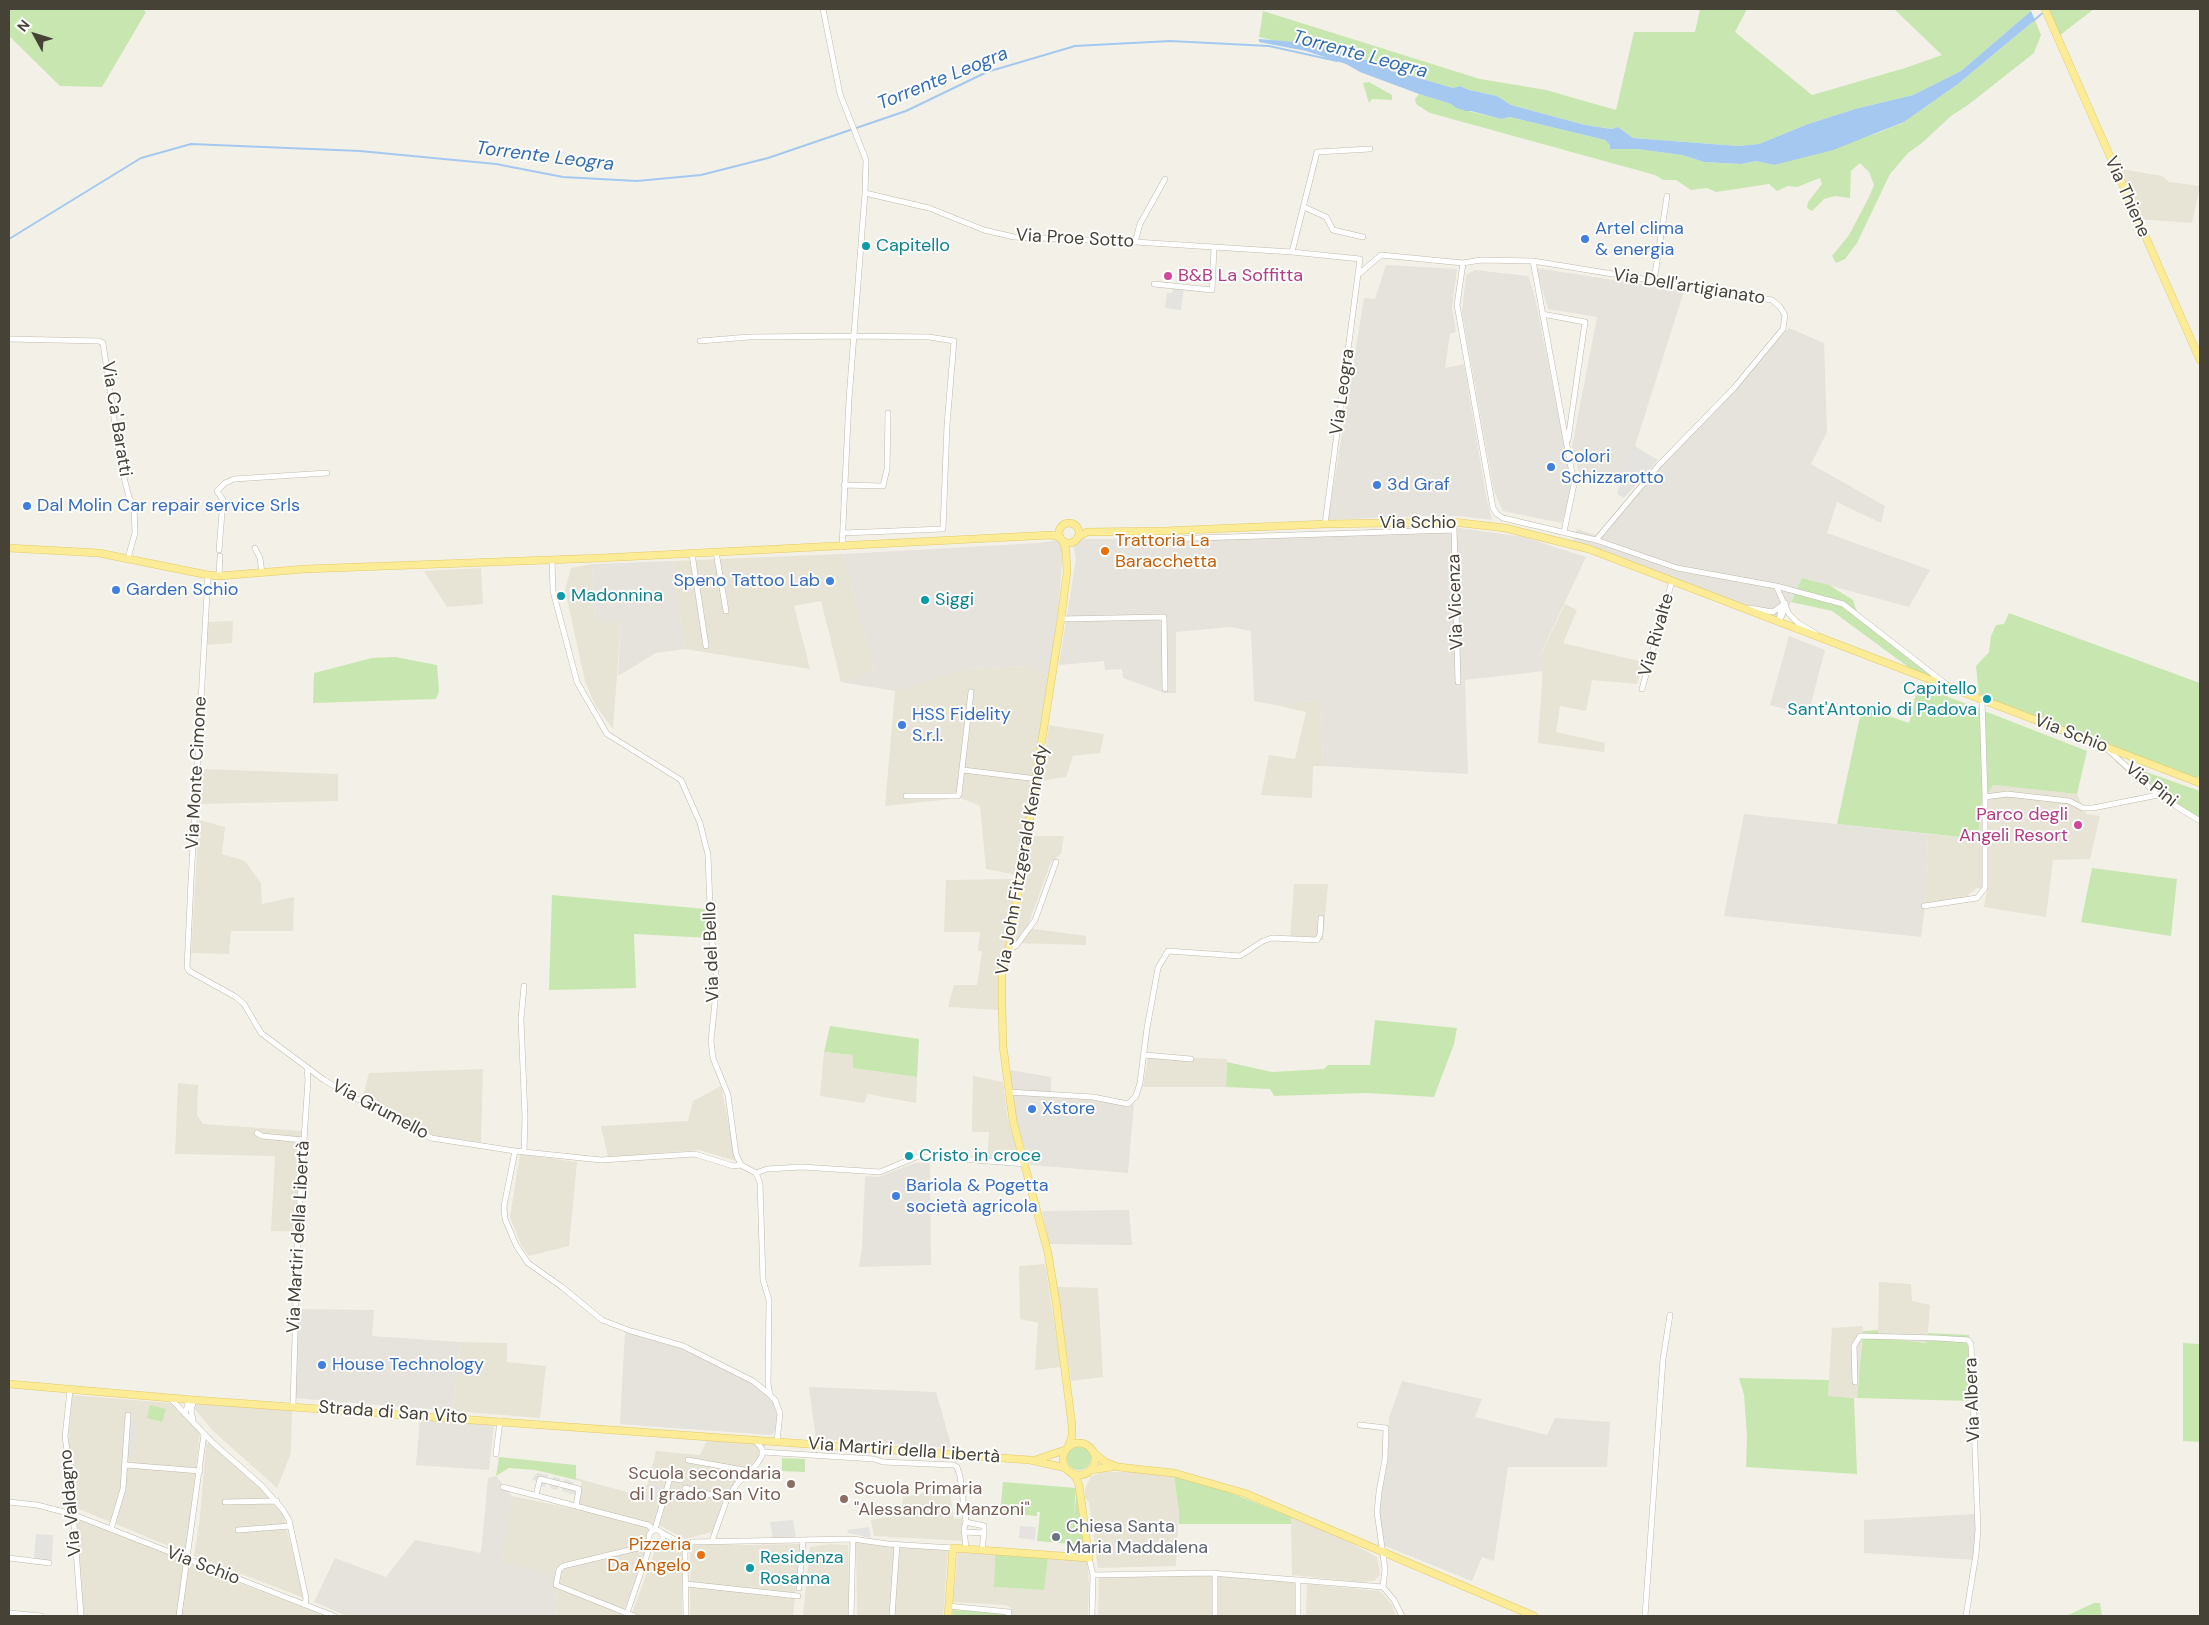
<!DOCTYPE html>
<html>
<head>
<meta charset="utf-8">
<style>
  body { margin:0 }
  #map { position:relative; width:2209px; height:1625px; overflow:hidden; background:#f3f1e7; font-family:"DM Sans",sans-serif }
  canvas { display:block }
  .frame { position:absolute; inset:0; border:10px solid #464236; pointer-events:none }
  .north { position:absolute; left:10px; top:10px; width:50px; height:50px; -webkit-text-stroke:4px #fff; paint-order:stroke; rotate:309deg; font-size:14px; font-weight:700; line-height:20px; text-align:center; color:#464236 }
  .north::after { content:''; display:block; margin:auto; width:18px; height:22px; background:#464236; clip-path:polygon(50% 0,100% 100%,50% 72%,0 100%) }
</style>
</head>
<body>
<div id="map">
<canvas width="2209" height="1625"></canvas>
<div class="frame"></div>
<div class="north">N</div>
</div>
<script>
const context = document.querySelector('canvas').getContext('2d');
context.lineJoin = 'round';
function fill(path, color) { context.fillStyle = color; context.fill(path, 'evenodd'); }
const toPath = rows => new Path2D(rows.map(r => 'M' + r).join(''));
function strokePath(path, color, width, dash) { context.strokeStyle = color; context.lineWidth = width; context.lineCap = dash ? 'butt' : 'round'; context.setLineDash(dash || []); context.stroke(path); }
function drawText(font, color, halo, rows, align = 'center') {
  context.font = font + ' "DM Sans",sans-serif'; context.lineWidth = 4; context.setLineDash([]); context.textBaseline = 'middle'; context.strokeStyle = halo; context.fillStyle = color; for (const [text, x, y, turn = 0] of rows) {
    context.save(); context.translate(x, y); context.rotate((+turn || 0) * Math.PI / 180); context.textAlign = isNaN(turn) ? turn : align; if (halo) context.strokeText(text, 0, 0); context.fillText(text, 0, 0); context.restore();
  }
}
const residential = toPath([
  [2115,168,2162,176,2169,182,2200,186,2192,223,2138,219],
  [843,554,875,671,841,682,821,601,794,606,810,669,685,649,672,561],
  [592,564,595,621,621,623,613,729,595,705,585,681,565,590,571,568],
  [481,568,483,604,447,607,424,571],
  [1565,604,1577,610,1563,643,1643,662,1637,684,1592,680,1586,711,1560,706,1556,732,1605,743,1604,752,1538,743,1543,666,1541,654],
  [233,621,232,643,204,645,205,622],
  [1027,666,1049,675,1017,875,986,869,980,806,961,798,885,806,895,691,966,669],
  [1321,700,1323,766,1313,766,1312,798,1261,795,1269,755,1295,759,1306,712,1276,705],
  [1049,725,1104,734,1100,753,1073,756,1066,777,1041,781],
  [202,769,338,774,338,801,200,804],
  [1993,785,2077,794,2086,814,2100,816,2090,859,2053,860,2046,917,1984,907,1987,890,1977,888,1964,898,1925,904,1928,834,1979,839,1979,808],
  [199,820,225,827,222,854,245,861,261,883,262,904,294,897,293,931,231,931,229,954,191,953],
  [1032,836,1064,836,1061,854,1051,862,1027,928,1086,936,1086,945,1015,943],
  [1016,879,1001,980,1000,1010,948,1007,954,985,977,985,982,951,978,951,980,932,944,932,946,880],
  [1294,884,1328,884,1323,940,1290,940],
  [824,1052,853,1055,853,1068,917,1077,916,1103,868,1094,864,1103,820,1096],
  [1148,1056,1227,1059,1226,1087,1143,1087],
  [483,1069,481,1142,447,1138,430,1134,385,1109,362,1100,369,1073],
  [973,1076,1003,1082,1008,1120,1021,1161,987,1160,989,1132,972,1132],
  [178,1083,198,1085,197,1115,203,1124,303,1131,299,1232,271,1231,275,1156,175,1154],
  [721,1086,736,1161,700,1150,608,1157,601,1126,688,1121,693,1101],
  [520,1154,577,1162,569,1246,529,1256,521,1245,510,1217],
  [1045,1264,1061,1367,1035,1370,1038,1323,1020,1319,1019,1266],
  [1879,1282,1911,1284,1912,1301,1930,1305,1927,1343,1878,1337],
  [1057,1287,1098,1288,1103,1377,1071,1381],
  [1863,1326,1857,1398,1828,1396,1832,1328],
  [460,1342,507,1343,507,1362,546,1366,540,1418,453,1411],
  [72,1395,171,1403,200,1433,186,1553,74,1507,72,1460,68,1444],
  [190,1403,292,1407,291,1453,277,1488,212,1430],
  [707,1440,766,1445,757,1459,727,1492,712,1532,685,1539,659,1525,647,1532,648,1543,645,1554,622,1616,555,1616,558,1577,502,1562,512,1496,575,1509,582,1482,576,1480,576,1478,644,1497,656,1451,700,1455],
  [209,1442,270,1495,282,1510,304,1598,194,1556,200,1517,206,1444],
  [1104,1472,1151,1472,1174,1475,1179,1512,1176,1566,1098,1568,1089,1502,1085,1498,1085,1489,1091,1476],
  [949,1488,954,1519,962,1518,964,1541,874,1536,871,1520,902,1514,903,1497],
  [75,1516,216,1574,326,1616,82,1616],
  [1291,1517,1338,1536,1377,1557,1380,1575,1374,1581,1358,1582,1292,1575],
  [856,1542,948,1549,943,1616,857,1616],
  [694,1544,751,1545,801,1544,793,1616,690,1616,690,1546],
  [830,1544,848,1545,850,1616,803,1616,810,1547],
  [656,1548,682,1548,682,1616,631,1616],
  [958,1551,995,1553,994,1587,1043,1590,1048,1557,1087,1560,1089,1584,1088,1616,1012,1616,1011,1608,1006,1605,953,1602],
  [1186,1574,1231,1575,1295,1583,1295,1616,1098,1616,1099,1576],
  [1307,1584,1380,1591,1392,1605,1396,1616,1306,1616]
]);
const industrial = toPath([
  [1386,265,1457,269,1452,307,1456,332,1450,334,1445,368,1464,364,1486,496,1492,520,1460,516,1422,516,1328,520,1364,298,1375,299],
  [1536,268,1684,291,1635,446,1637,448,1620,482,1582,482,1572,447,1597,317,1548,309],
  [1475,270,1528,276,1535,297,1571,479,1569,502,1562,523,1503,511,1494,491,1462,312,1466,275],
  [1789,328,1824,343,1827,432,1811,464,1885,506,1881,523,1837,502,1827,533,1930,570,1909,607,1802,578,1782,621,1573,540,1577,529,1596,535,1658,463,1662,464],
  [1459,528,1524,537,1586,557,1541,653,1544,671,1465,680,1468,774,1323,766,1321,700,1276,705,1254,701,1251,631,1230,627,1176,632,1176,693,1165,693,1123,678,1122,669,1105,670,1104,661,1059,665,1076,559,1072,539,1122,539,1377,529],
  [1064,539,1058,613,1049,675,1027,666,966,669,895,691,841,682,875,671,843,554,1039,543],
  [672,561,685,649,656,653,618,676,621,623,595,621,592,564],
  [1789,636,1825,650,1808,715,1770,705],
  [1744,814,1928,834,1925,906,1921,937,1724,916],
  [1010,1070,1051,1077,1051,1093,1134,1103,1128,1173,1030,1165,1015,1118],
  [930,1162,931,1265,859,1267,862,1248,865,1176,878,1177,915,1163],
  [1129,1210,1132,1245,1049,1244,1042,1211],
  [295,1309,374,1310,372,1336,460,1342,453,1411,293,1398],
  [625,1332,675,1345,727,1369,752,1383,767,1394,773,1402,778,1418,775,1430,772,1435,620,1424],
  [1402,1381,1482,1399,1475,1417,1547,1435,1555,1418,1610,1422,1607,1467,1508,1467,1494,1561,1482,1557,1472,1581,1380,1544,1379,1535,1380,1491,1388,1455,1389,1418],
  [809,1387,936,1392,952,1448,816,1439],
  [420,1418,494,1424,489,1470,416,1465],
  [496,1476,512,1496,502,1562,558,1576,555,1616,347,1616,314,1602,335,1558,386,1577,415,1540,481,1553,488,1478],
  [1977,1514,1976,1560,1864,1553,1864,1520]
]);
const green = toPath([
  [9,9,142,9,146,12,102,87,60,86,9,36],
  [1700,9,1747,9,1735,32,1812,95,1905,68,1942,55,1894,9,2030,9,2031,11,1961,71,1913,95,1855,109,1808,124,1759,144,1738,146,1633,138,1618,127,1613,129,1585,125,1511,105,1497,96,1469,90,1460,86,1453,88,1375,65,1259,37,1263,11,1480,79,1546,90,1616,110,1634,32,1695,32],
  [2052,9,2094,9,2055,39,2044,14],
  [2035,20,2041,35,2034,53,1968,105,1951,116,1922,143,1908,153,1890,174,1857,243,1845,259,1836,263,1832,256,1849,235,1869,197,1874,185,1869,172,1860,163,1851,171,1850,198,1835,196,1824,199,1812,211,1807,208,1808,202,1822,184,1820,178,1797,187,1788,186,1777,191,1769,184,1716,192,1707,188,1691,190,1676,180,1663,180,1655,175,1430,113,1416,104,1415,99,1419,94,1451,104,1456,108,1501,119,1510,117,1605,140,1610,145,1610,149,1637,149,1682,155,1704,162,1741,164,1756,161,1774,165,1878,133,1904,122,1958,84],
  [1369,82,1392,95,1392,100,1372,99,1369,103,1363,83],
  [1802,578,1829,585,1853,600,1857,612,1954,687,1915,672,1832,611,1791,602],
  [2009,613,2200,683,2200,777,2194,777,2102,745,1979,697,1976,666,1989,652,1991,636,1996,625,2004,624],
  [395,657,437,665,439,691,436,699,313,703,314,673,372,658],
  [1918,685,2087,751,2077,794,1993,785,1979,808,1979,839,1837,824,1862,707,1909,723],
  [2115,761,2200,791,2200,822,2152,793],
  [2092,868,2177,879,2171,936,2081,922],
  [552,895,706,909,708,938,634,934,636,988,549,990],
  [1375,1020,1457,1028,1454,1044,1434,1097,1367,1093,1274,1096,1270,1089,1226,1087,1227,1062,1272,1072,1324,1069,1328,1065,1370,1065],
  [830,1026,919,1039,917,1077,853,1068,853,1055,824,1052],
  [1878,1330,1878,1337,1926,1343,1928,1333,1969,1335,1971,1401,1857,1398,1863,1331],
  [2183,1343,2200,1344,2200,1442,2183,1441],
  [1739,1378,1829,1380,1828,1396,1854,1398,1857,1474,1746,1467,1747,1437,1744,1395],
  [150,1405,166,1409,162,1422,147,1418],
  '1067 1458a12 12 0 1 1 24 0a12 12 0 1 1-24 0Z',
  [499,1457,576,1465,576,1480,535,1470,509,1468,496,1476],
  [782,1458,805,1459,805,1472,782,1471],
  [1174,1476,1211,1485,1291,1517,1291,1524,1179,1524,1179,1512],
  [1003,1482,1076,1488,1073,1523,1077,1489,1086,1551,1080,1555,1071,1554,1071,1544,1037,1541,1040,1512,1037,1512,1037,1516,1000,1513],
  [995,1553,1048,1557,1044,1590,994,1587],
  [2094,1603,2100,1603,2102,1616,2066,1616],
  [953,1610,1004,1613,1004,1616,952,1616]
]);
const parking = toPath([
  [1173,286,1184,287,1181,310,1165,308,1167,293,1172,293],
  [1633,445,1658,460,1624,498,1617,494],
  [136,1420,133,1455,128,1455,131,1421],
  [537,1473,548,1475,548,1479,552,1480,553,1477,560,1478,560,1482,563,1483,565,1479,574,1482,573,1489,576,1491,575,1495,562,1491,562,1488,559,1486,557,1490,550,1488,550,1485,547,1483,545,1487,540,1486,541,1478,538,1477,536,1481,532,1479],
  [650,1483,663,1486,660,1501,646,1498],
  [793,1520,796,1538,773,1539,770,1522],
  [1020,1526,1036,1527,1035,1540,1019,1538],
  [869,1527,871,1538,848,1533,847,1530],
  [36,1534,53,1535,52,1561,34,1559]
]);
const water = toPath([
  [2031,11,2035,20,1958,84,1904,122,1833,150,1774,165,1756,161,1741,164,1704,162,1682,155,1637,149,1610,149,1610,145,1605,140,1510,117,1501,119,1471,111,1466,111,1456,108,1451,104,1419,94,1360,72,1346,64,1306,51,1259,42,1259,39,1318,44,1419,78,1453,88,1460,86,1469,90,1497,96,1511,105,1585,125,1612,129,1618,127,1633,138,1738,146,1759,144,1808,124,1855,109,1913,95,1961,71]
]);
const stream = toPath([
  [2033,21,2045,11],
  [9,239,141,158,191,144,360,151,496,164,563,177,637,181,701,175,768,158,906,111,987,72,1075,46,1170,41,1269,46,1337,61]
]);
const minor = toPath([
  [823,9,840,94,866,160,865,193,849,399,842,547],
  [865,193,929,208,984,230,1014,237,1135,242,1292,252,1360,259,1325,524],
  [1304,207,1326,217,1333,230,1363,237],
  [1135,242,1140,224,1165,179],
  [1292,252,1317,152,1370,149],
  [1533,261,1574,484,1564,532],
  [1463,263,1457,305,1493,508,1497,514,1503,518,1596,540,1677,568,1776,586,1789,614,1798,623,1815,633],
  [1359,274,1381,255,1463,263,1481,260,1533,261,1772,300,1780,307,1785,315,1783,329,1734,388,1659,465,1596,540],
  [1654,281,1667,196],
  [1154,284,1212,290,1214,248],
  [1542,314,1585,322,1568,440],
  [9,339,99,341,103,343,121,466,129,497,134,507,135,533,128,558],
  [700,341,749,337,854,336,929,337,954,341,947,425,943,529,843,533],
  [844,485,883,486,887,469,888,413],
  [1454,528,1458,682],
  [1164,539,1454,530],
  [255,548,260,558,262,573],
  [219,550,223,500,217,491,225,483,234,479,327,473],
  [716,552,726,611],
  [692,554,706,646],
  [552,560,553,591,577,682,607,734,681,780,700,823,708,855,711,933,717,982,711,1041,713,1058,728,1095,736,1154,741,1165,756,1173,760,1183,763,1280,769,1300,768,1384,770,1395,775,1400,780,1413,777,1442],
  [208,575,191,881,187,967,189,971,236,997,244,1004,261,1033,324,1080,353,1097,391,1114,431,1138,515,1151,601,1160,695,1154,733,1166,741,1165],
  [219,576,220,556],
  [1776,586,1843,604,1946,684],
  [1781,607,1779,622,1786,606],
  [1749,608,1773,612,1785,603],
  [1061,619,1164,617,1165,689],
  [1642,689,1672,581],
  [1982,700,1985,797,2007,794,2069,801,2083,808,2093,808,2158,795],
  [2106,748,2158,795,2200,821],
  [963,770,1037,779],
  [906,796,958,796,959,794,971,692],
  [1924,906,1977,898,1985,888,1985,797],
  [1009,949,1016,946,1035,920,1056,862],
  [1145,1055,1191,1059],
  [1008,1092,1093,1097,1128,1104,1136,1096,1140,1083,1147,1028,1158,968,1168,951,1240,956,1263,941,1272,938,1317,940,1320,935,1321,918],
  [257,1133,262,1136,303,1140],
  [515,1151,504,1206,505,1219,516,1245,528,1263,562,1287,602,1320,631,1331,683,1346,753,1381,769,1394],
  [524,1152,525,1118,521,1019,524,986],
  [756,1173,767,1169,802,1167,880,1172,916,1157,936,1157,1026,1164],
  [1855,1382,1854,1346,1860,1336,1937,1338,1968,1340,1971,1344,1978,1530,1976,1554,1966,1616],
  [70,1390,65,1437,70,1471,81,1616],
  [170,1398,213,1443,262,1486,283,1510,289,1520,306,1598,305,1605],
  [293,1406,298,1229,308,1080,307,1068],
  [185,1414,189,1400],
  [193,1420,191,1410,194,1400],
  [1360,1425,1386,1428,1385,1459,1379,1492,1377,1512,1385,1569,1383,1587],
  [762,1452,874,1459,883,1462,954,1465,957,1467,960,1476,966,1522,964,1528,966,1549],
  [496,1454,500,1421],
  [688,1460,749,1471],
  [126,1465,200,1471],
  [503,1487,648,1525,654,1530],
  [685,1488,727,1499],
  [536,1495,540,1479,579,1489,576,1506],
  [9,1502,37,1505,72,1514,334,1616],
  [225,1502,277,1501],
  [111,1529,123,1489,128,1415],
  [655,1529,670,1478,681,1480],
  '649 1537a7 7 0 1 1 14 0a7 7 0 1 1-14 0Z',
  [238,1530,290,1526],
  [965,1532,984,1533,984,1526,966,1522],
  [662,1533,687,1546],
  [712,1541,727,1499,737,1484,757,1464,762,1456,762,1449,755,1440],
  [659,1544,677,1543],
  [982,1550,984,1533],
  [9,1558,49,1563],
  [1089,1558,1093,1575,1092,1616],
  [1093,1575,1211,1573,1383,1587],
  [687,1584,798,1596],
  [1383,1587,1394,1600,1402,1616],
  [799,1588,803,1540],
  [948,1606,1009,1612,1008,1616],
  [9,1613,41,1616],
  [179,1616,204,1434],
  [626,1616,651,1543],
  [634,1616,556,1585,559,1570,563,1566,642,1547,650,1542],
  [686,1616,685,1553,687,1546,692,1542,853,1539,888,1544,953,1548],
  [851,1616,853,1539],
  [892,1616,897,1544],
  [1215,1616,1215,1573],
  [1298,1616,1298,1580],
  [1645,1616,1663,1359,1670,1315]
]);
const major = toPath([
  [2045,9,2200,360],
  '1059 533a10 10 0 1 1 20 0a10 10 0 1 1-20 0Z',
  [1078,537,1087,532,1164,531,1325,524,1453,522,1505,528,1589,549,2200,783],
  [1063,541,1066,551,1067,572,1061,619,1009,949,1002,970,1002,1007,1003,1046,1013,1121,1048,1253,1056,1302,1072,1425,1072,1436,1068,1447],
  [9,548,99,553,208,575,219,576,305,569,601,558,1051,535,1060,537],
  [9,1384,194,1400,1030,1460,1066,1468],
  '1063 1459a16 16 0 1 1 32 0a16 16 0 1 1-32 0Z',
  [1093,1452,1105,1462,1118,1467,1174,1473,1244,1493,1534,1616],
  [1038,1459,1065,1450],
  [1090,1470,1112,1467],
  [948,1616,953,1548,1089,1558,1079,1485,1076,1478,1071,1472]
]);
const markers = [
  [1585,239,5,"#3f7fe0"],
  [866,246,5,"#0f9aa8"],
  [1168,276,5,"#d1479c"],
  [1551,467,5,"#3f7fe0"],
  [1377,485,5,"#3f7fe0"],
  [27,506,5,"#3f7fe0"],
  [1105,551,5,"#e8710a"],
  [830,581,5,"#3f7fe0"],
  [116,590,5,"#3f7fe0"],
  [561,596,5,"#0f9aa8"],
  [925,600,5,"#0f9aa8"],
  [1987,699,5,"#0f9aa8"],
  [902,725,5,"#3f7fe0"],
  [2078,825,5,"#d1479c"],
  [1032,1109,5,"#3f7fe0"],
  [909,1156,5,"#0f9aa8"],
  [896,1196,5,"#3f7fe0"],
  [322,1365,5,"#3f7fe0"],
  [791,1484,5,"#8d6e63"],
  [844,1499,5,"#8d6e63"],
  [1056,1537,5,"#6b7280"],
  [701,1555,5,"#e8710a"],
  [750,1568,5,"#0f9aa8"]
];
const streetNames = [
  ["Via Thiene",2127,197,66],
  ["Via Proe Sotto",1075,239,3],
  ["Via Dell'artigianato",1689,287,9],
  ["Via Leogra",1343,392,-82],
  ["Via Ca' Baratti",116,419,81],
  ["Via Schio",1418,523],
  ["Via Vicenza",1456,602,-92],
  ["Via Rivalte",1657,635,-74],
  ["Via Schio",2071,734,21],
  ["Via Monte Cimone",197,773,-87],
  ["Via Pini",2151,785,38],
  ["Via John Fitzgerald Kennedy",1023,860,-80],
  ["Via del Bello",712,952,-92],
  ["Via Grumello",380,1110,28],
  ["Via Martiri della Libertà",299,1237,-87],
  ["Via Albera",1973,1400,-92],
  ["Strada di San Vito",393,1413,4],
  ["Via Martiri della Libertà",904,1451,4],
  ["Via Valdagno",71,1503,-95],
  ["Via Schio",203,1566,21]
];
const shopNames = [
  ["Artel clima",1595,229],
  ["& energia",1595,250],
  ["Colori",1561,457],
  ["Schizzarotto",1561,478],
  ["3d Graf",1387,485],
  ["Dal Molin Car repair service Srls",37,506],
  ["Speno Tattoo Lab",820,581,"right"],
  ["Garden Schio",126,590],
  ["HSS Fidelity",912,715],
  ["S.r.l.",912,736],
  ["Xstore",1042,1109],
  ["Bariola & Pogetta",906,1186],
  ["società agricola",906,1207],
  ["House Technology",332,1365]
];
const cultureNames = [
  ["Capitello",876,246],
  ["Madonnina",571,596],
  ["Siggi",935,600],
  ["Capitello",1977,689,"right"],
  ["Sant'Antonio di Padova",1977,710,"right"],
  ["Cristo in croce",919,1156],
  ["Residenza",760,1558],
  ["Rosanna",760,1579]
];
const hotelNames = [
  ["B&B La Soffitta",1178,276],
  ["Parco degli",2068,815,"right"],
  ["Angeli Resort",2068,836,"right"]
];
const foodNames = [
  ["Trattoria La",1115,541],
  ["Baracchetta",1115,562],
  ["Pizzeria",691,1545,"right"],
  ["Da Angelo",691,1566,"right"]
];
const educationNames = [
  ["Scuola secondaria",781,1474],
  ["di I grado San Vito",781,1495],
  ["Scuola Primaria",854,1489,"left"],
  ["\"Alessandro Manzoni\"",854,1510,"left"]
];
const worshipNames = [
  ["Chiesa Santa",1066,1527],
  ["Maria Maddalena",1066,1548]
];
const waterNames = [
  ["Torrente Leogra",1360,55,15],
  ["Torrente Leogra",943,79,-22],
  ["Torrente Leogra",545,157,7]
];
fill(residential, '#e7e3d5');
fill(industrial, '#e6e2dc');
fill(green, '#c8e7b0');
fill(parking, '#e4e3df');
fill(water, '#a4c8ef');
strokePath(stream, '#a4c8ef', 2);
strokePath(minor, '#bfbaaa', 6);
strokePath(major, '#e2ca67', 8);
strokePath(minor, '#fff', 5);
strokePath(major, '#fceb97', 7);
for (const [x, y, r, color] of markers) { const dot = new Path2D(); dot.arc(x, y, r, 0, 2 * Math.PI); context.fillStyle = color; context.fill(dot); strokePath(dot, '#fff', 2); }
drawText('18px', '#464236', '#fff', streetNames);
drawText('18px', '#366cbe', '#fff', shopNames, 'left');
drawText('18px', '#0d838f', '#fff', cultureNames, 'left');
drawText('18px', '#b23c85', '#fff', hotelNames, 'left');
drawText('18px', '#c56008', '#fff', foodNames, 'left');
drawText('18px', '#785e54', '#fff', educationNames, 'right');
drawText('18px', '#5b616d', '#fff', worshipNames, 'left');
drawText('italic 19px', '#316db1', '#fff', waterNames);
</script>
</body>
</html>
